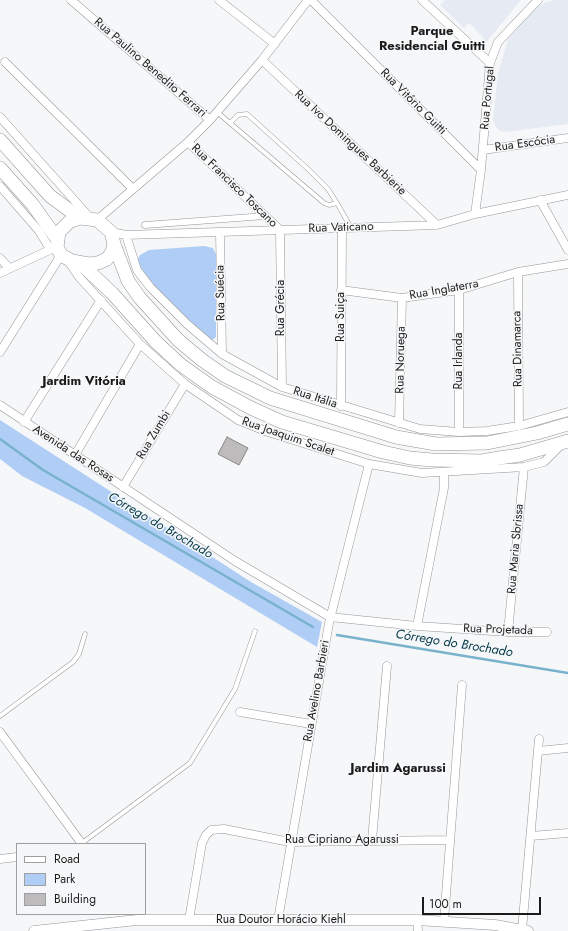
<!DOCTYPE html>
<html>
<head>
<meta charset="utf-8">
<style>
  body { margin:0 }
  #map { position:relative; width:568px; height:931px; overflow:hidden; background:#f6f7f8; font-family:Jost,sans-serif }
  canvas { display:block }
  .legend { position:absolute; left:16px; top:843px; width:130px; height:72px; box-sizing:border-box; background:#f6f7f8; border:1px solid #9e9fa0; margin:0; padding:5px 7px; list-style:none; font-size:12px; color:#1b1b1c }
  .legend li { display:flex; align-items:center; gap:8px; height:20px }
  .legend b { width:20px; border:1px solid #9e9fa0 }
  .scale { position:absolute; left:422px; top:897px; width:119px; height:18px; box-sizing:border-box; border:2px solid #1b1b1c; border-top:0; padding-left:5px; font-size:12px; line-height:14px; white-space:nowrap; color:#1b1b1c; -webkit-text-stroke:3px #f6f7f8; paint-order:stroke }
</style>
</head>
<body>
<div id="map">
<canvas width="568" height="931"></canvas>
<ul class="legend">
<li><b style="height:5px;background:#fff"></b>Road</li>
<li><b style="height:11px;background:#b0cef5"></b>Park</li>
<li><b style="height:11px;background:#bdbbbb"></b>Building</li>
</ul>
<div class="scale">100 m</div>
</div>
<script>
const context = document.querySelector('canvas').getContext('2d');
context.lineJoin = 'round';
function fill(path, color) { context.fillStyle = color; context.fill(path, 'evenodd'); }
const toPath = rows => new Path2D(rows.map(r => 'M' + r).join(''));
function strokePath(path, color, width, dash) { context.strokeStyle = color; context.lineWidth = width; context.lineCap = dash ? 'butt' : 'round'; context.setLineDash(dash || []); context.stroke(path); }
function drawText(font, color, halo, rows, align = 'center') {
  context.font = font + ' Jost,sans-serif'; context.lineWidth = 3; context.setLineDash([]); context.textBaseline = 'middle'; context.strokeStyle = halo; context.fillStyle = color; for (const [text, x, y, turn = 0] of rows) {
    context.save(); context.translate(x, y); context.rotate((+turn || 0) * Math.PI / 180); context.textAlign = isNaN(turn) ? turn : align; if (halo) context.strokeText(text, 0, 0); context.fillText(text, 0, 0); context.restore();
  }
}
const built = toPath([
  [445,0,521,0,484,45,481,42,484,38,469,23,464,28,440,5],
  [554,0,568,0,568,124,505,132,500,131,495,126,493,120,498,73,508,39,534,9,544,3]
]);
const green = toPath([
  [204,246,213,248,216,254,216,337,211,341,149,281,141,270,137,261,140,255,149,250],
  [0,420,251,582,322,622,317,647,85,508,22,476,0,459]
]);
const stream = toPath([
  [0,439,43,470,313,627],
  [337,635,568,673]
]);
const building = toPath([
  [227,437,248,448,239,465,218,454,227,437]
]);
const service = toPath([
  [217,112,324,203,329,205,337,203,351,228],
  [230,123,238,115,247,114,308,169,328,189,337,203],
  [0,716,73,662,79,654,85,634],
  [82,843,190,763,235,689,255,631]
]);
const pedestrian = toPath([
  [145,225,265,216]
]);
const minor = toPath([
  [71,0,210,120],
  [219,0,275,44],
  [311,0,481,170],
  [422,0,490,63],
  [262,60,437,225],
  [5,62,133,189],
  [0,117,91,219],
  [188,142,280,230,282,387],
  [483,150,568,138],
  [0,186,39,231,50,249],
  [540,200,568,250],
  [475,214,481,170,490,63,498,42,538,0],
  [97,220,188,142,210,120,262,60,308,0],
  [111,232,126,235,437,225,475,214,568,195],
  [220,232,222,354],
  [126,235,137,270,150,287,187,324,222,354,282,387,420,429,459,432,487,431,519,426,568,412],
  [0,258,9,268],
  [67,259,79,277,140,344,185,384,238,420,268,432,369,464,422,473,524,467,544,462,562,444],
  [518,272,519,426],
  [0,273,54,248],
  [341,290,402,298,459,290,518,272,568,264],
  [0,352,61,255],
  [0,405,235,561,330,617,417,626,508,632,547,632],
  [341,406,342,228],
  [24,422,101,300],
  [399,423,402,298],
  [459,432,459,290],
  [75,455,140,344],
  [123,487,185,384],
  [417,626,444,488,444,473],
  [508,632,524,467],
  [240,712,311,724],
  [0,732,82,844],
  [538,751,568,748],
  [531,836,568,833],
  [372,840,387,666],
  [0,859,17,857],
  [189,920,202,843,206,835,211,830,224,829,290,842,449,840],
  [278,920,329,623,369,464],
  [417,920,418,931],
  [444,921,462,685],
  [522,930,539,739]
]);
const tertiary = toPath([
  [34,931,137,920,417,920,495,925,528,931]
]);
const primary = toPath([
  [0,140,50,196,80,218,97,220,111,232,114,244,112,252,107,259,98,263,89,264,72,261,61,255,57,247,59,232,69,222,80,218],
  [0,168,33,205,57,239],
  [114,244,128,281,140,298,178,340,202,360,225,376,270,398,396,437,436,444,487,443,537,433,568,424],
  [80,263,112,293,156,342,181,365,212,387,251,408,282,422,383,452,410,458,432,460,482,461,499,458,520,455,568,441]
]);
const streetNames = [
  ["Rua Paulino Benedito Ferrari",150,68,41],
  ["Rua Portugal",488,98,-85],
  ["Rua Vitório Guitti",413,102,45],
  ["Rua Ivo Domingues Barbierie",350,143,43],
  ["Rua Escócia",525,144,-8],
  ["Rua Francisco Toscano",234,186,44],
  ["Rua Vaticano",341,228,-2],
  ["Rua Inglaterra",444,290,-10],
  ["Rua Suécia",221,293,-91],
  ["Rua Grécia",281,308,-90],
  ["Rua Suiça",341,317,-90],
  ["Rua Dinamarca",518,349,-91],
  ["Rua Noruega",401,360,-89],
  ["Rua Irlanda",459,361,-90],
  ["Rua Itália",315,398,18],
  ["Rua Zumbi",154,435,-59],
  ["Rua Joaquim Scalet",288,437,19],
  ["Avenida das Rosas",73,454,33],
  ["Rua Maria Sbrissa",516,549,-85],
  ["Rua Projetada",498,630,2],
  ["Rua Avelino Barbieri",317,691,-80],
  ["Rua Cipriano Agarussi",342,840],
  ["Rua Doutor Horácio Kiehl",281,920]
];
const neighbourhoodNames = [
  ["Parque",432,32],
  ["Residencial Guitti",432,47],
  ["Jardim Vitória",84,382],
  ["Jardim Agarussi",398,769]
];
const waterNames = [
  ["Córrego do Brochado",160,526,30],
  ["Córrego do Brochado",454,644,9]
];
fill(built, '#e6ebf3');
fill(green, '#b0cef5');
strokePath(stream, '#78b2cc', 2.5);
fill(building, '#bdbbbb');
strokePath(building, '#888787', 1);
strokePath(service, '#959697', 5);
strokePath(pedestrian, '#959697', 7);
strokePath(minor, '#959697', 9);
strokePath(tertiary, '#959697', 11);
strokePath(primary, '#959697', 14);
strokePath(service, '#fff', 4);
strokePath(pedestrian, '#fff', 6);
strokePath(minor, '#fff', 8);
strokePath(tertiary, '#fff', 10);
strokePath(primary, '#fff', 13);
drawText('12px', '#1b1b1c', '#f6f7f8', streetNames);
drawText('bold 13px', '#1b1b1c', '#f6f7f8', neighbourhoodNames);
drawText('italic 13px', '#013749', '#f6f7f8', waterNames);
</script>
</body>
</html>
